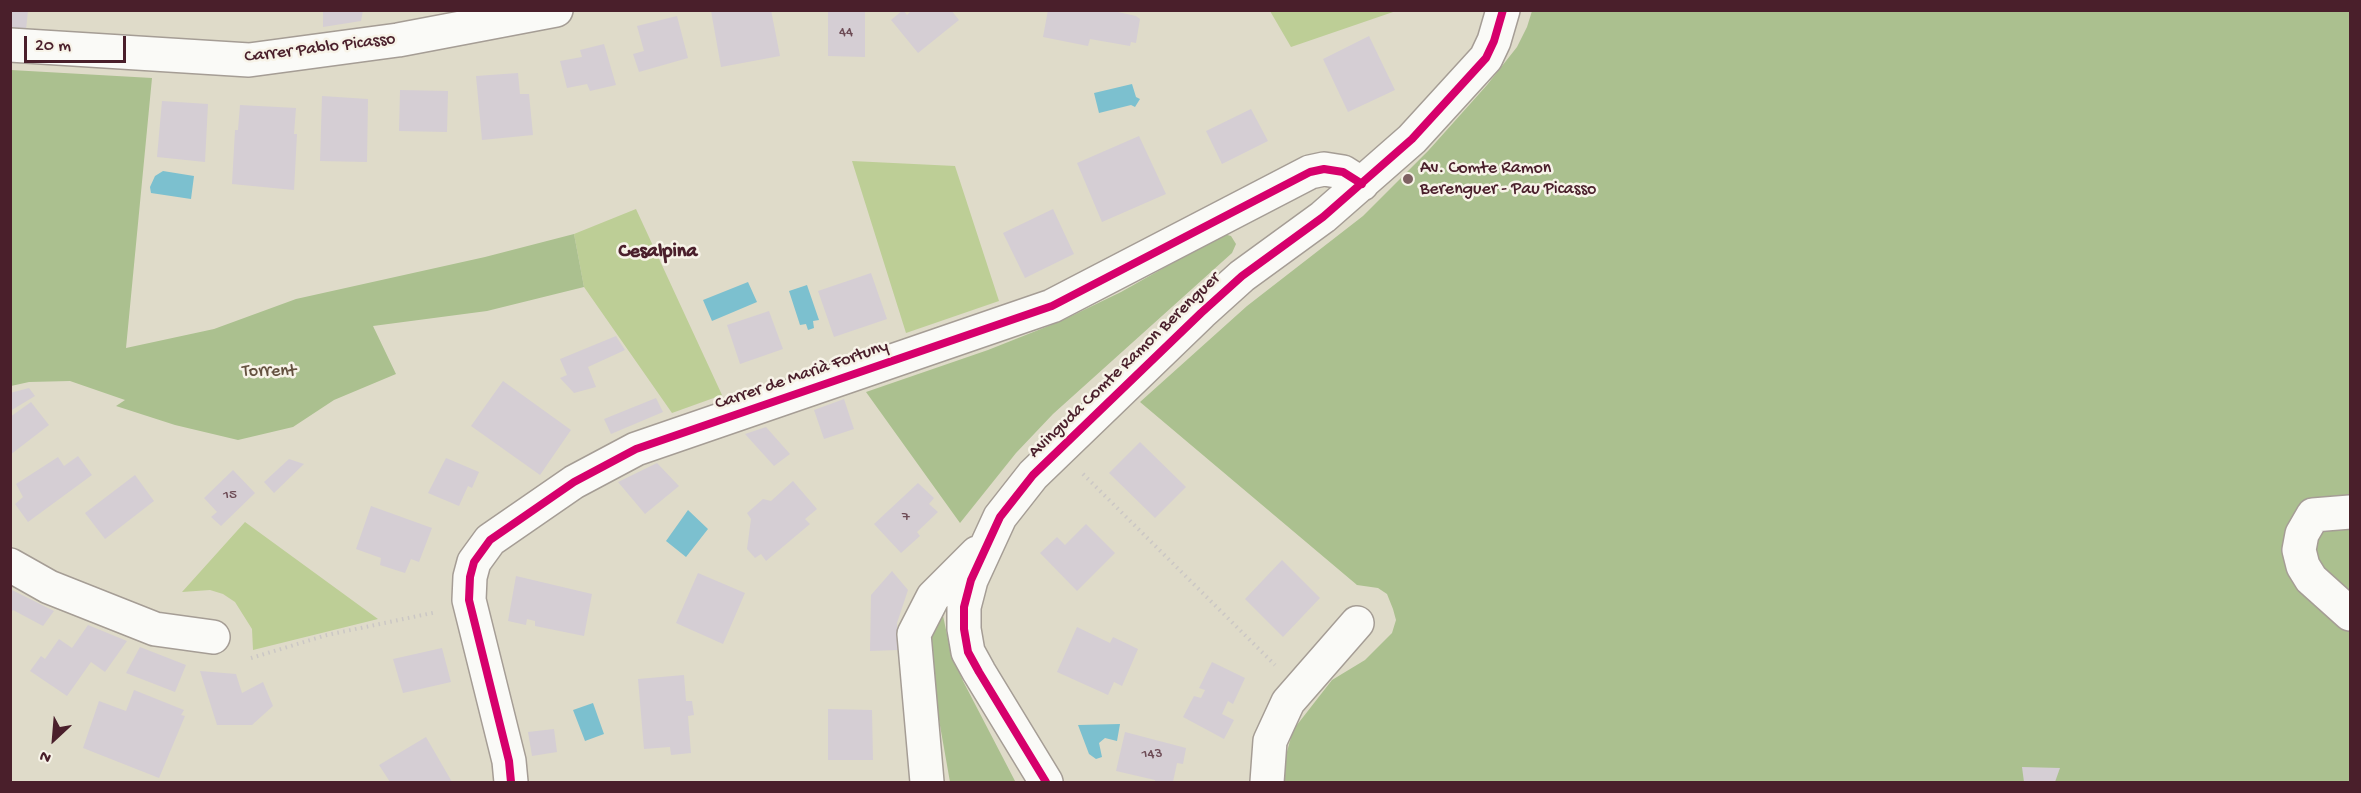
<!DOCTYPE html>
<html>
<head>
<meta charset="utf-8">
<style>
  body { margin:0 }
  #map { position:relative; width:2361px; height:793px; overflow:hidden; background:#dfdbc9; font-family:"Gochi Hand",sans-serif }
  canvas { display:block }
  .frame { position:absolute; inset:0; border:12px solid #4a1f2b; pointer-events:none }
  .north { position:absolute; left:24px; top:709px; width:60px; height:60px; -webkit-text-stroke:4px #f7f3e8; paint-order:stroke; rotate:206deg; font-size:16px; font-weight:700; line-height:24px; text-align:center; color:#4a1f2b }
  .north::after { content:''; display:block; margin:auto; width:21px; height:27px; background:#4a1f2b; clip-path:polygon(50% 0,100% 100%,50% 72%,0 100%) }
  .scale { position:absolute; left:24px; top:36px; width:102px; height:27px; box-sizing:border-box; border:3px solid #4a1f2b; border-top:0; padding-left:8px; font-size:18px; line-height:21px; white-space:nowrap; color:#4a1f2b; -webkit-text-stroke:4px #f7f3e8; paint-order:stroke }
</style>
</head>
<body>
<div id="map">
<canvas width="2361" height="793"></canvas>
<div class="frame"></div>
<div class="north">N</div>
<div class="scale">20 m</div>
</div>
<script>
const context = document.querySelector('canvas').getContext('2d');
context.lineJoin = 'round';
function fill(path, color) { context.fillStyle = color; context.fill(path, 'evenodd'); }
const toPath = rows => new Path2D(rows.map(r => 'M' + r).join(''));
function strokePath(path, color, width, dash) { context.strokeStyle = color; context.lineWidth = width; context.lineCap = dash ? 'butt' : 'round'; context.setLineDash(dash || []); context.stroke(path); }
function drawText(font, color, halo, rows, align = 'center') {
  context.font = font + ' "Gochi Hand",sans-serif'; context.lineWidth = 5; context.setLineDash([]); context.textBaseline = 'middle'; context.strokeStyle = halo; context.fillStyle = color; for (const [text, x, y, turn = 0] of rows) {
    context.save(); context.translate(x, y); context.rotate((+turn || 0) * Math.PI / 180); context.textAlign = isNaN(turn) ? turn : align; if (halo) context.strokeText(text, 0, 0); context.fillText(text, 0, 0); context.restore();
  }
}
const green = toPath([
  [1270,11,1396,11,1291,47],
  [852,161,955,166,999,301,906,333],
  [636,209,722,395,672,413,584,287,574,234],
  [245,522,378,619,253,650,252,629,235,602,223,594,210,590,182,592]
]);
const forest = toPath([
  [1532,11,2350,11,2350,782,1282,782,1280,777,1293,730,1332,680,1365,660,1392,633,1396,620,1393,609,1387,594,1378,588,1357,585,1140,402,1247,306,1363,216,1428,151,1487,85,1517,47,1527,27],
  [11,70,152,78,126,348,214,329,296,299,485,257,574,234,584,287,487,311,373,326,396,374,334,400,293,427,238,440,175,425,116,406,125,400,70,381,29,382,11,386],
  [1224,234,1231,236,1236,244,1232,253,1053,414,1016,453,960,523,866,392,988,350,1061,321,1121,292],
  [942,611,949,644,963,681,1015,781,950,782,930,669,931,632]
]);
const water = toPath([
  [1132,84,1136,97,1140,99,1135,107,1131,105,1099,113,1094,93],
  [163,171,194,176,191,199,151,193,150,187,155,176],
  [748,282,757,302,712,321,703,300],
  [807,285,819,320,813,321,814,328,808,330,806,324,800,325,789,291],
  [688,510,708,529,686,557,666,541],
  [593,703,604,734,585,741,573,710],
  [1120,724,1117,741,1105,738,1099,743,1102,757,1096,759,1089,754,1078,725]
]);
const building = toPath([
  [10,10,28,10,26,30,10,28],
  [323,10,363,10,361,21,323,27],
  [771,10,780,56,721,67,711,11],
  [828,10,865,10,865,57,828,56],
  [903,10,907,15,912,10,951,10,959,20,918,53,891,20],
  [1048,10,1109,10,1136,16,1140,19,1136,43,1131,42,1130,46,1090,39,1088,46,1043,37],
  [677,16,688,58,639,72,633,54,644,51,637,26],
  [1369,36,1395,90,1348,112,1323,59],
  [604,44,616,85,590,91,587,84,567,88,560,61,582,57,580,50],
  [518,73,520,94,529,94,533,135,482,140,476,76],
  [400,90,448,91,447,132,399,131],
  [322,96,368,99,367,162,320,161],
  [162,101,208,104,205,162,157,157],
  [240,105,296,108,294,134,297,134,294,190,232,184,235,130,238,130],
  [1251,109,1268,141,1222,164,1206,131],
  [1139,136,1166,194,1102,222,1077,163],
  [1053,209,1074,254,1025,278,1003,233],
  [871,273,887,319,834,337,818,291],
  [769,311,783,349,740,364,727,325],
  [616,336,625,350,588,367,596,387,574,393,560,378,567,375,560,359],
  [503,381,571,430,540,475,471,426],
  [29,388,35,396,10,411,10,393],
  [656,398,663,412,611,434,604,419],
  [844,399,854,429,824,439,814,410],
  [31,402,49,425,10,455,10,417],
  [766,427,790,454,774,466,745,434],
  [1140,442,1186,487,1155,518,1109,473],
  [78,456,92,475,28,522,15,504,23,497,16,484,58,457,64,466],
  [446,458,479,472,472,488,468,486,459,506,428,493],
  [289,459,304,464,274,493,264,482],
  [657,463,679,486,645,514,618,482],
  [233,470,255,493,221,526,211,517,217,512,204,498],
  [135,475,154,501,105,539,85,513],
  [793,481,817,509,805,519,810,524,766,561,761,554,755,558,747,549,751,519,747,513,763,499,771,501],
  [918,483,934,498,929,504,938,512,917,532,920,536,901,553,874,524],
  [371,506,432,528,419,562,411,559,405,573,380,565,381,558,356,549],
  [1086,524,1115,553,1077,591,1040,553,1057,537,1065,545],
  [1282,560,1320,598,1283,637,1245,599],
  [892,571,908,590,897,623,898,650,870,651,871,595],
  [698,573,745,593,723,644,676,623],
  [516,576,592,594,584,636,535,626,535,621,527,619,526,625,508,621],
  [10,589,54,611,43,626,13,610,10,614],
  [88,625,127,641,105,672,91,662,67,696,30,671,41,656,45,659,59,639,72,648],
  [1077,627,1110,643,1113,637,1138,649,1122,686,1114,682,1108,695,1057,672],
  [140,647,186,665,175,692,126,673],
  [442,648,451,682,403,693,393,659],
  [1212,662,1245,678,1233,704,1228,701,1222,714,1234,720,1224,739,1183,717,1194,696,1201,698,1205,690,1199,688],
  [200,671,236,674,242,693,263,682,273,706,252,725,217,725],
  [684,675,686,701,692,701,694,715,688,716,691,753,671,755,670,747,644,749,638,679],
  [134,690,184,710,181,715,185,716,159,778,83,748,99,701,126,711],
  [828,709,872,710,873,760,828,760],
  [554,729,557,752,532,756,528,732],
  [1125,732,1186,748,1183,764,1177,763,1173,782,1155,782,1155,780,1116,771],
  [426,737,452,782,390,782,379,765],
  [2022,767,2060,768,2055,782,2024,782]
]);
const path = toPath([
  [1083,474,1275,665],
  [251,658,327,635,437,612]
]);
const minor = toPath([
  [10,45,249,60,398,40,556,10],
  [2350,512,2313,515,2302,534,2299,550,2303,566,2311,579,2350,614],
  [10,565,49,587,155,629,213,637],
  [511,782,509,761,469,600,470,577,474,562,490,540,574,482,636,449,1052,306,1310,172,1324,169,1343,172,1362,184],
  [927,782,914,634,933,597,977,553],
  [1046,782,979,672,968,652,964,629,964,607,971,580,1000,517,1033,475,1201,313,1242,276,1323,217,1412,139,1486,58,1494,41,1503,10],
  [1267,782,1270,741,1288,702,1357,623]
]);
const cycleway = toPath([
  [511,782,509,761,469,600,470,577,474,562,490,540,574,482,636,449,1052,306,1310,172,1324,169,1343,172,1362,184],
  [1046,782,979,672,968,652,964,629,964,607,971,580,1000,517,1033,475,1201,313,1242,276,1323,217,1412,139,1486,58,1494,41,1503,10]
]);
const markers = [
  [1408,179,6,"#7e6162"]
];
const numberNames = [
  ["44",846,33],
  ["15",230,496],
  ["7",906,518],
  ["143",1152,755]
];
const streetNames = [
  ["Carrer Pablo Picasso",320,49,-7],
  ["Avinguda Comte Ramon Berenguer",1125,366,-44],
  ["Carrer de Marià Fortuny",802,376,-19]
];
const poiNames = [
  ["Av. Comte Ramon",1420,169],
  ["Berenguer - Pau Picasso",1420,190]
];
const parkNames = [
  ["Torrent",269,372]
];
const neighbourhoodNames = [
  ["Cesalpina",658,253]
];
fill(green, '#bdce96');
fill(forest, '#abc08f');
fill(water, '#7cc0cf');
fill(building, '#d5ced4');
strokePath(minor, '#a59d95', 36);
strokePath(path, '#cbc7c5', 4, [1.5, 4.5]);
strokePath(minor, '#fafaf7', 33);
strokePath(cycleway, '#d6006c', 8);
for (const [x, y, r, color] of markers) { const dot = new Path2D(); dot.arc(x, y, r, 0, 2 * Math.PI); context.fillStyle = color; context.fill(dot); strokePath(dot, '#f7f3e8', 2); }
drawText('15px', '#6d4b55', null, numberNames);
drawText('18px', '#4a1f2b', '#f7f3e8', streetNames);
drawText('18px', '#4a1f2b', '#f7f3e8', poiNames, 'left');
drawText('18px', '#64513f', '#f7f3e8', parkNames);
drawText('bold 20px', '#4a1f2b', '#f7f3e8', neighbourhoodNames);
</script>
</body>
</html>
